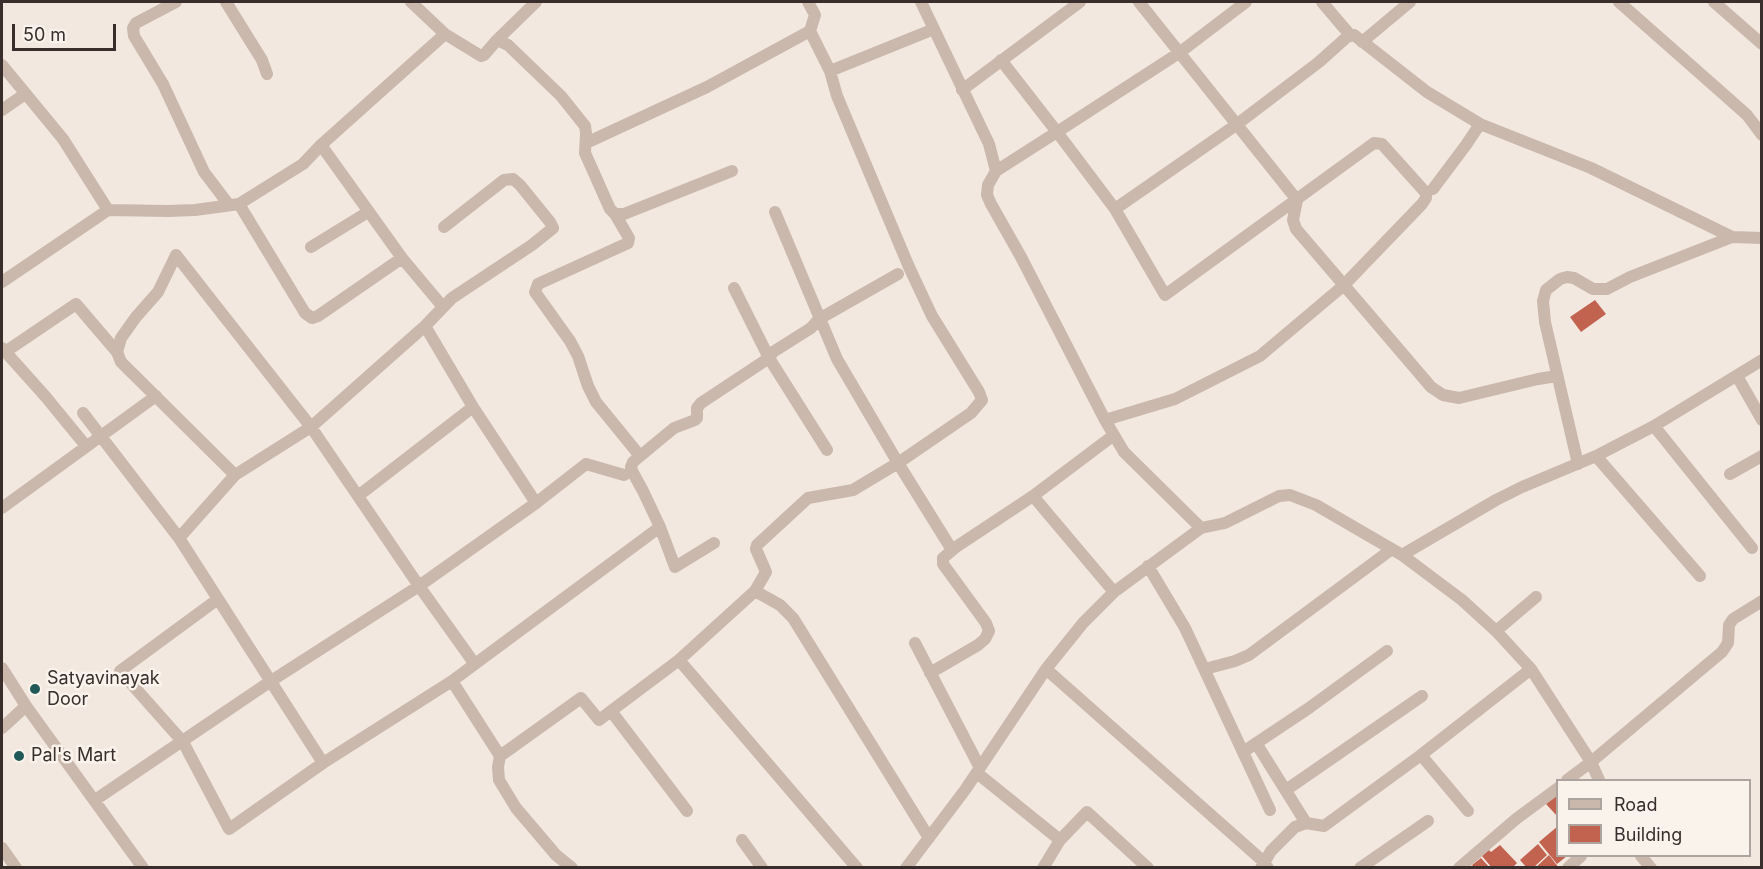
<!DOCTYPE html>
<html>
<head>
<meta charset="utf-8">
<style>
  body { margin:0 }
  #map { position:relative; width:1763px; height:869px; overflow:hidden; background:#f2e8e0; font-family:Inter,sans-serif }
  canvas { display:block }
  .frame { position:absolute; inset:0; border:3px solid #392e2b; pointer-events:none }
  .legend { position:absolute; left:1556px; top:779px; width:195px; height:78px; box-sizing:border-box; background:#faf3ec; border:2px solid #ada49f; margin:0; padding:8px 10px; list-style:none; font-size:18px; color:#392e2b }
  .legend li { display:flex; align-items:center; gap:12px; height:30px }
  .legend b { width:30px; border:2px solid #ada49f }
  .scale { position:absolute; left:12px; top:24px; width:104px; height:27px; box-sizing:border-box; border:3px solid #392e2b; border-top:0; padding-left:8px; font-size:18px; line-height:21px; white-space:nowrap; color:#392e2b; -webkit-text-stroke:4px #faf3ec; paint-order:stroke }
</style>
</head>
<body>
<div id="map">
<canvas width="1763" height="869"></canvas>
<div class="frame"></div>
<ul class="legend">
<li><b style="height:8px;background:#cab8ac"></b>Road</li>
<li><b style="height:16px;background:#c1634f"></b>Building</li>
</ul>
<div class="scale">50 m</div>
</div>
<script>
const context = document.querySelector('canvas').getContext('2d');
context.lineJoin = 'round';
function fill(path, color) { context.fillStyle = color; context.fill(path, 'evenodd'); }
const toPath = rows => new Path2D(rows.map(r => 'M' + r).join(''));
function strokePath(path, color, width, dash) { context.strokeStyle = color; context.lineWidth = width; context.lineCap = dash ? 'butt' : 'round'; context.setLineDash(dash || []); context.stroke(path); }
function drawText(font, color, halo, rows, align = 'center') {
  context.font = font + ' Inter,sans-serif'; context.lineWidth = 5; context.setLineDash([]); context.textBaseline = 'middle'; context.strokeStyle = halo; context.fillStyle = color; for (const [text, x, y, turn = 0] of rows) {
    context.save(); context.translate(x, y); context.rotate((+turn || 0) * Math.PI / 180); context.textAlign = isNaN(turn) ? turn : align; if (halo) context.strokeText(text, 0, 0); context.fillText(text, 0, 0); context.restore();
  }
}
const building = toPath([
  [1595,300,1606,314,1581,332,1570,317],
  [1558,794,1558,817,1546,804],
  [1558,826,1558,856,1567,856,1557,864,1539,842],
  [1538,844,1547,855,1533,868,1527,868,1520,860],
  [1500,845,1517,863,1512,868,1492,868,1482,856,1489,850,1491,852],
  [1549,855,1559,868,1535,868],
  [1481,858,1490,868,1474,868,1472,865]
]);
const minor = toPath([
  [176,2,136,23,133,28,134,36,163,84,204,172,229,205],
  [226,2,262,60,267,74],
  [411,2,445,34,481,56,484,55,497,40,508,45,561,96,585,126,586,133,585,153,610,209,615,214,624,214,732,171],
  [808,2,815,15,810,31],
  [921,2,989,144,996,171,988,185,987,195,991,204,1021,257,1105,420,1124,452,1201,528,1225,523,1279,496,1290,495,1316,505,1402,555,1462,600,1496,631,1531,669,1591,762,1599,780],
  [1139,2,1297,200,1293,220,1296,229,1431,387,1443,395,1459,398,1538,379,1557,376],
  [1322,2,1350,35],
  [1619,2,1729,99,1747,115,1762,135],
  [1714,2,1762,44],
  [497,40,536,2],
  [1362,42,1410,2],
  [1001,60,1057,132,1179,53,1246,2],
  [2,65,63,139,108,210],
  [962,90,1080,2],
  [2,110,25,94],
  [586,143,707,87,810,31,830,71,934,29],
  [321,145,402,258,443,307],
  [996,171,1057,132,1115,209,1165,295,1374,143,1382,144,1426,193,1426,198,1422,204,1343,286,1260,356,1175,399,1105,420],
  [1433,189,1466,145,1480,124],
  [239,204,305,313,312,318,318,316,402,258],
  [1115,209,1236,125,1319,62,1347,37,1354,35,1427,92,1480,124,1591,168,1732,237,1762,238],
  [775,212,837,359,898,463,952,550],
  [615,214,629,238,628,243,538,284,535,292,570,341,578,356,588,386,596,402,640,456],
  [444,227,504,180,513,179,520,185,550,222,553,228,532,245,452,298,425,326,311,427,235,475,179,538,323,763,452,681,660,527],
  [311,247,368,212],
  [2,282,108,210,168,211,195,210,239,204,303,164,321,145,445,34],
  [734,288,769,358,827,450],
  [425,326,473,407,536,503],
  [2,348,45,396,86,446],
  [5,352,76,304,117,352],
  [1737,376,1762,420],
  [83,413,179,538],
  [1654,426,1752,548],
  [1596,456,1700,576],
  [1578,464,1545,322,1543,301,1546,290,1560,279,1567,277,1574,278,1593,289,1607,289,1630,277,1732,237],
  [1730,474,1762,456],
  [235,475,121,362,117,352,121,338,136,317,158,292,176,255,311,427,419,586,474,663],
  [358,496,473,407],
  [1033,496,1114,592],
  [2,508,156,396],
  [714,543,675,567,660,527,643,491,632,471,631,467,633,462,674,428,695,420,697,418,697,408,701,403,769,358,773,352,811,328,819,319,898,274],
  [1402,555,1496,500,1522,487,1596,456,1654,426,1762,360],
  [1148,566,1185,628,1270,810],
  [755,591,780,605,793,618,929,838],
  [218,599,120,671,183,742,229,829,323,763],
  [1496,631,1536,597],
  [915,643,980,768],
  [679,660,857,868],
  [2,668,26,706,143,868],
  [1046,669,1264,862,1268,868],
  [1205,669,1235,661,1249,655,1392,549],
  [930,673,978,645,985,639,989,631,986,623,943,564,943,558,956,547,1033,496,1114,435],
  [452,681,500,756,581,698,599,720,679,660,755,591,766,572,756,549,757,545,808,498,853,490,898,463,971,413,982,400,979,392,932,316,909,267,837,96,830,71],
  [611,711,687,811],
  [2,728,26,706],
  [1256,743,1306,823],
  [1243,752,1309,708,1387,651],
  [1421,755,1468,811],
  [500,756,498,767,499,780,516,808,556,855,572,868],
  [977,773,1060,840],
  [1567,780,1591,762,1722,652,1728,643,1729,625,1733,619,1762,601],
  [1286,790,1422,696],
  [95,800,271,681,419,586,536,503,586,464,624,475],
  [742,840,762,868],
  [2,848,16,868],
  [1641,856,1651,868],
  [906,868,965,790,1046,669,1083,623,1114,592,1201,528],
  [1043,868,1060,840,1087,812,1148,868],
  [1261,868,1271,851,1295,827,1306,823,1324,826,1421,755,1531,669],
  [1360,868,1428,821],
  [1459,868,1516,819,1558,788],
  [1568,868,1581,856]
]);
const markers = [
  [35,689,6,"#215959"],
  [19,756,6,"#215959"]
];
const poiNames = [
  ["Satyavinayak",47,679],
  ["Door",47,700],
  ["Pal's Mart",31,756]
];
fill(building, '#c1634f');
strokePath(minor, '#cab8ac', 12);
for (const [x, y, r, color] of markers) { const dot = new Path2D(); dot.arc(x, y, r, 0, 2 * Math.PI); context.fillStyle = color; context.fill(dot); strokePath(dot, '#faf3ec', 2); }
drawText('18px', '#392e2b', '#faf3ec', poiNames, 'left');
</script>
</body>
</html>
